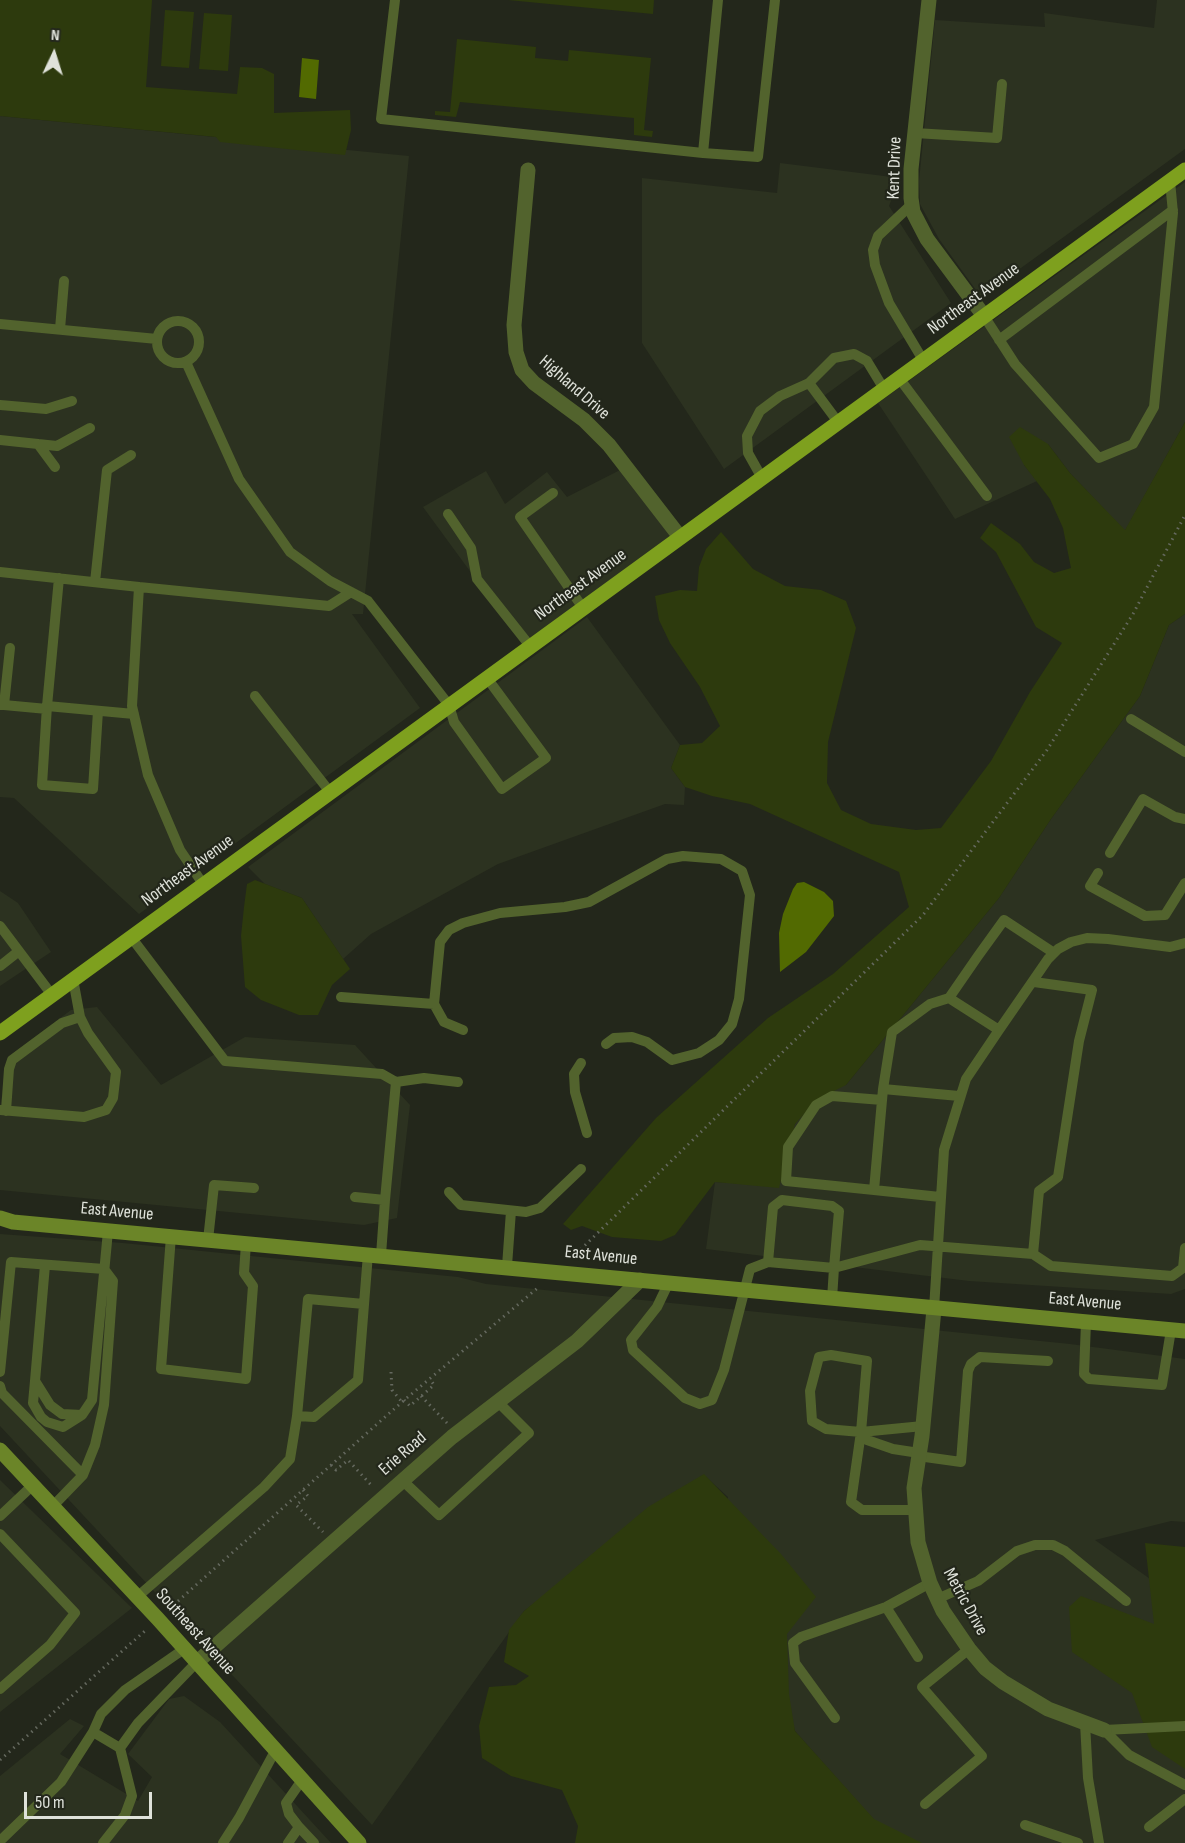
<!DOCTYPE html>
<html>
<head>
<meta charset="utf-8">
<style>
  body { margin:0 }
  #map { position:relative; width:1185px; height:1843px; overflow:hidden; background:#23271b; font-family:"Sofia Sans Condensed",sans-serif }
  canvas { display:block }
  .north { position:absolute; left:24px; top:24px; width:60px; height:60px; -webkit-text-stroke:4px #23271b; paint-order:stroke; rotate:4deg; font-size:16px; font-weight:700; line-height:24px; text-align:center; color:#dfe2da }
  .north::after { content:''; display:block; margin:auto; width:21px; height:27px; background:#dfe2da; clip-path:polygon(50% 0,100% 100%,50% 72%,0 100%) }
  .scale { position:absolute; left:24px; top:1792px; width:128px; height:27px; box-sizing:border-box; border:3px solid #dfe2da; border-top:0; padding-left:8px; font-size:18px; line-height:21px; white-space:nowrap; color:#dfe2da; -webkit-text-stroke:4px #23271b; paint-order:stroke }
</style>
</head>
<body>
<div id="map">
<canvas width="1185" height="1843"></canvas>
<div class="north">N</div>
<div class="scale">50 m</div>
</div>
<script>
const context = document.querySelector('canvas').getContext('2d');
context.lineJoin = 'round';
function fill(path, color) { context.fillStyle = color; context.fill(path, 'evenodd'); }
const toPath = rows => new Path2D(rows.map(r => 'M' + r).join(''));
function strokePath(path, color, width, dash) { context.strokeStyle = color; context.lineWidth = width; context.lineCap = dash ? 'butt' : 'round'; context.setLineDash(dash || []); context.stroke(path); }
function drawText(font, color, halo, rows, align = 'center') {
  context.font = font + ' "Sofia Sans Condensed",sans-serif'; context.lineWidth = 4.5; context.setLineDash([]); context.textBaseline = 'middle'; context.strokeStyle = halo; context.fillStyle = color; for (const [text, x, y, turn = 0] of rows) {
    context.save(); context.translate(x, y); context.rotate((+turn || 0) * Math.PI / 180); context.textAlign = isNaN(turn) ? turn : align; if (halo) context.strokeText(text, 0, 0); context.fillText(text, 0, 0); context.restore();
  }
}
const built = toPath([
  [1157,0,1185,0,1185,149,981,297,939,239,920,204,919,181,935,20,1045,27,1044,13,1154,28],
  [0,116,409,156,363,614,352,614,420,708,139,914,14,798,0,797],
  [780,163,900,178,889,206,951,303,724,469,642,343,642,178,777,193],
  [1185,182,1185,422,1125,531,1070,473,1048,444,1024,465,1037,481,955,519,878,403],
  [622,469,674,538,524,645,423,507,486,471,505,504,547,472,567,497],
  [1185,614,1185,1289,1171,1294,969,1281,706,1249,715,1182,766,1185,812,1088,846,1085,999,898,1051,819,1140,696,1169,625],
  [587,617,680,745,671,768,685,787,684,805,665,804,498,864,371,934,343,959,302,898,265,884,248,867],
  [0,891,18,903,51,952,0,986],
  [97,1007,161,1085,245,1037,355,1045,410,1105,397,1218,364,1225,0,1190,0,1108,8,1057,71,1010],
  [0,1234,123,1243,458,1277,486,1284,1070,1344,1185,1359,1185,1522,1171,1521,1095,1540,1153,1581,1185,1591,1185,1843,906,1843,874,1820,795,1731,727,1503,728,1497,704,1475,524,1611,372,1825,0,1426],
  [0,1480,132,1608,0,1712],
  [184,1696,220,1722,331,1843,0,1843,0,1776,70,1719,84,1726,60,1754,138,1801,152,1777,128,1754,169,1699]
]);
const green = toPath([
  [0,0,152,0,146,87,237,94,240,67,262,68,274,74,274,113,350,110,351,130,345,155,220,142,216,137,0,116],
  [508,0,654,0,653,14],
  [165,10,194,12,189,68,161,66],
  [204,13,232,15,228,71,199,69],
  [457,39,536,47,535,58,568,61,569,50,651,58,644,130,653,131,652,137,634,135,634,118,460,102,456,117,435,115,435,111,450,112],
  [1185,422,1185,614,1169,625,1140,696,1051,819,999,898,846,1085,818,1099,795,1124,779,1188,715,1182,675,1235,661,1241,612,1237,582,1226,571,1230,563,1224,656,1118,768,1018,833,974,909,907,899,872,750,804,712,796,685,787,671,768,680,745,702,743,720,726,700,687,670,643,659,620,655,596,680,590,697,591,699,567,706,549,721,532,753,569,785,586,821,590,846,601,856,628,828,742,827,783,841,810,871,824,916,830,941,828,991,761,1030,692,1062,643,1036,627,996,552,980,538,991,523,1020,544,1034,562,1054,573,1071,568,1063,528,1050,499,1024,465,1009,437,1020,427,1048,444,1070,473,1125,530],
  [255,880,302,898,350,969,332,985,318,1015,299,1015,261,1000,245,987,241,936,244,907,247,884],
  [704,1474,781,1554,816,1597,787,1634,789,1694,795,1731,874,1819,922,1843,575,1843,578,1826,562,1790,511,1776,482,1758,479,1726,489,1687,516,1685,529,1676,504,1662,509,1630,524,1611,648,1507],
  [1145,1543,1185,1547,1185,1769,1152,1747,1132,1693,1072,1652,1069,1607,1081,1596,1154,1624]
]);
const water = toPath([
  [302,58,319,60,316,99,299,97],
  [804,882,824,892,833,901,834,916,806,952,780,972,779,933,783,914,793,889,797,883]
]);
const path = toPath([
  [572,1258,923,915,1047,750,1133,614,1185,515],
  [391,1372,392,1390,402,1402],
  [421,1396,447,1423],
  [404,1400,410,1406,434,1385,430,1379],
  [331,1465,336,1470,348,1460,372,1486],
  [303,1490,308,1496,296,1505,323,1532],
  [169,1609,402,1402,540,1286],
  [0,1760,147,1629]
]);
const lane = toPath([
  [395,0,381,119,703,153,718,0],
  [915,133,997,138,1002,84],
  [703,153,758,157,775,0],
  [912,204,878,236,873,250,875,265,889,303,923,360],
  [984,316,1015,364,1099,458,1133,444,1154,407,1173,213,1170,181],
  '157 342a21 21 0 1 1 42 0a21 21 0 1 1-42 0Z',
  [0,324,157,339],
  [60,329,64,281],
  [999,340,1173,210],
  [186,362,239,479,290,552,330,581,368,601,449,705,454,722,502,789,546,758,487,678],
  [899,378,987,496],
  [809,383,838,422],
  [0,405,46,409,72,401],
  [0,440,57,446,90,428],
  [38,444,55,467],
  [762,478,748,453,747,436,760,411,780,396,809,383,834,358,854,354,867,361,884,389],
  [553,493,520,517,583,608],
  [448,514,471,548,477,579,530,646],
  [0,572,139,587],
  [59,578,47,706,134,714],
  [95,582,107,470,131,455],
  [255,696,330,792],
  [0,705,4,705,10,648],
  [4,705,47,709],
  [47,706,42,785,93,789,98,711],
  [1131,719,1185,752],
  [1110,853,1143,799,1175,817,1185,819],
  [1098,873,1090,886,1145,916,1165,915,1185,883],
  [203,884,180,850,148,775,132,706,139,587,329,606,351,592],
  [0,926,52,995],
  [131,937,225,1061,382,1074,396,1082,385,1200],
  [0,966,19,951],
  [341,997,434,1004,440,942,449,930,463,923,500,913,565,907,589,902,667,859,683,856,721,859,742,871,750,895,739,999,732,1024,719,1040,699,1053,672,1060,647,1042,632,1037,614,1038,606,1044],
  [434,1004,444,1022,463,1030],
  [999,1030,949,998,978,956,1004,920,1054,953],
  [581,1063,574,1074,575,1092,587,1133],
  [396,1082,424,1078,458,1082],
  [883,1089,892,1032,930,1004,949,998],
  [0,1110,84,1117,106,1110,113,1098,116,1072,88,1033,80,1017,73,979],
  [6,1111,9,1069,12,1060,62,1023,80,1017],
  [874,1190,786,1181,788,1147,816,1105,832,1096,882,1100],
  [449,1192,461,1205,526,1212,540,1208,581,1169],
  [355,1197,385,1200,381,1255],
  [940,1197,874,1190,883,1089,959,1096],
  [171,1236,161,1369,246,1379,253,1286,244,1273,246,1243],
  [208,1240,214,1185,254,1188],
  [1033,1254,1039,1191,1058,1177,1079,1041,1092,990,1034,982],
  [768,1262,773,1207,782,1200,832,1206,839,1211,834,1268,920,1245,1033,1254,1051,1266,1172,1276,1183,1268,1185,1248],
  [45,1265,35,1381,50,1405,62,1414,82,1415,92,1400,108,1231],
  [507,1266,511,1211],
  [669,1282,657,1307,631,1340,633,1350,685,1398,700,1404,712,1400,724,1370,750,1269,768,1262,834,1268,832,1299],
  [364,1304,308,1299,297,1416,314,1417,358,1380,368,1254],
  [934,1309,944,1150,966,1079,999,1030,1048,959,1058,949,1071,942,1087,938,1108,939,1170,947,1185,943],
  [1086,1322,1084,1374,1089,1379,1162,1385,1171,1330],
  [0,1372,11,1262,104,1269,113,1281,104,1405,95,1445,83,1475,53,1506],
  [35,1381,33,1403,41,1417,47,1422,63,1427,82,1415],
  [0,1386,2,1393,83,1475],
  [861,1432,826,1429,812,1421,810,1391,819,1357,831,1355,867,1361,861,1432,851,1502,862,1510,914,1510],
  [919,1453,893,1449,867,1440,861,1432,923,1426],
  [918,1456,961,1462,968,1371,971,1364,980,1357,1048,1361],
  [403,1481,439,1515,529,1433,498,1402],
  [0,1516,33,1485],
  [0,1534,75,1613,50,1645,0,1689],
  [137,1597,264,1487,290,1459,297,1416],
  [937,1599,978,1581,1017,1551,1035,1545,1053,1545,1065,1551,1126,1601],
  [886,1607,918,1657],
  [835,1718,795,1663,793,1643,801,1637,886,1607,930,1583],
  [1085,1723,1088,1778,1099,1843],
  [1104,1730,1129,1755,1185,1785],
  [1104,1730,1185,1726],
  [93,1732,120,1748],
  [925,1804,982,1756,922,1687,969,1649],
  [1025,1825,1078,1843],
  [299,1827,289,1814,286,1803,302,1780],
  [1149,1827,1185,1799],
  [0,1841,61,1782,93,1732,101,1714,125,1690,184,1649],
  [103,1843,125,1815,132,1796,120,1748,138,1723,196,1663],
  [223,1843,239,1818,275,1751],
  [288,1843,299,1827,314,1843]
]);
const street = toPath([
  [929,0,911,169,911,198,913,212,927,239,984,316],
  [528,170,514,325,516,352,522,370,534,383,584,420,609,445,680,537],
  [934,1309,922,1436,914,1488,918,1542,930,1583,943,1611,969,1649,985,1668,1003,1682,1048,1709,1104,1730],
  [196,1663,452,1437,577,1341,640,1280]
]);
const secondary = toPath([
  [0,1218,13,1222,1185,1331],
  [0,1450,158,1619,359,1843]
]);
const primary = toPath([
  [0,1033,1185,170]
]);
const streetNames = [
  ["Kent Drive",895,168,-88],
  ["Northeast Avenue",974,299,-36],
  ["Highland Drive",574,388,41],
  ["Northeast Avenue",581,585,-36],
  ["Northeast Avenue",188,871,-36],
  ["East Avenue",117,1212,5],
  ["East Avenue",601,1256,6],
  ["East Avenue",1085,1302,5],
  ["Erie Road",403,1454,-41],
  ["Metric Drive",965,1602,61],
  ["Southeast Avenue",195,1632,48]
];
fill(built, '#2c3220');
fill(green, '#2d3a0d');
fill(water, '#526a01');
strokePath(path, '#65695f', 3, [1.5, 4.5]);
strokePath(lane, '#52632d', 10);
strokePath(street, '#52632d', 15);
strokePath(secondary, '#6b8528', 15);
strokePath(primary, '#7ea01e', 15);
drawText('18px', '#dfe2da', '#23271b', streetNames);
</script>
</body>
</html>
